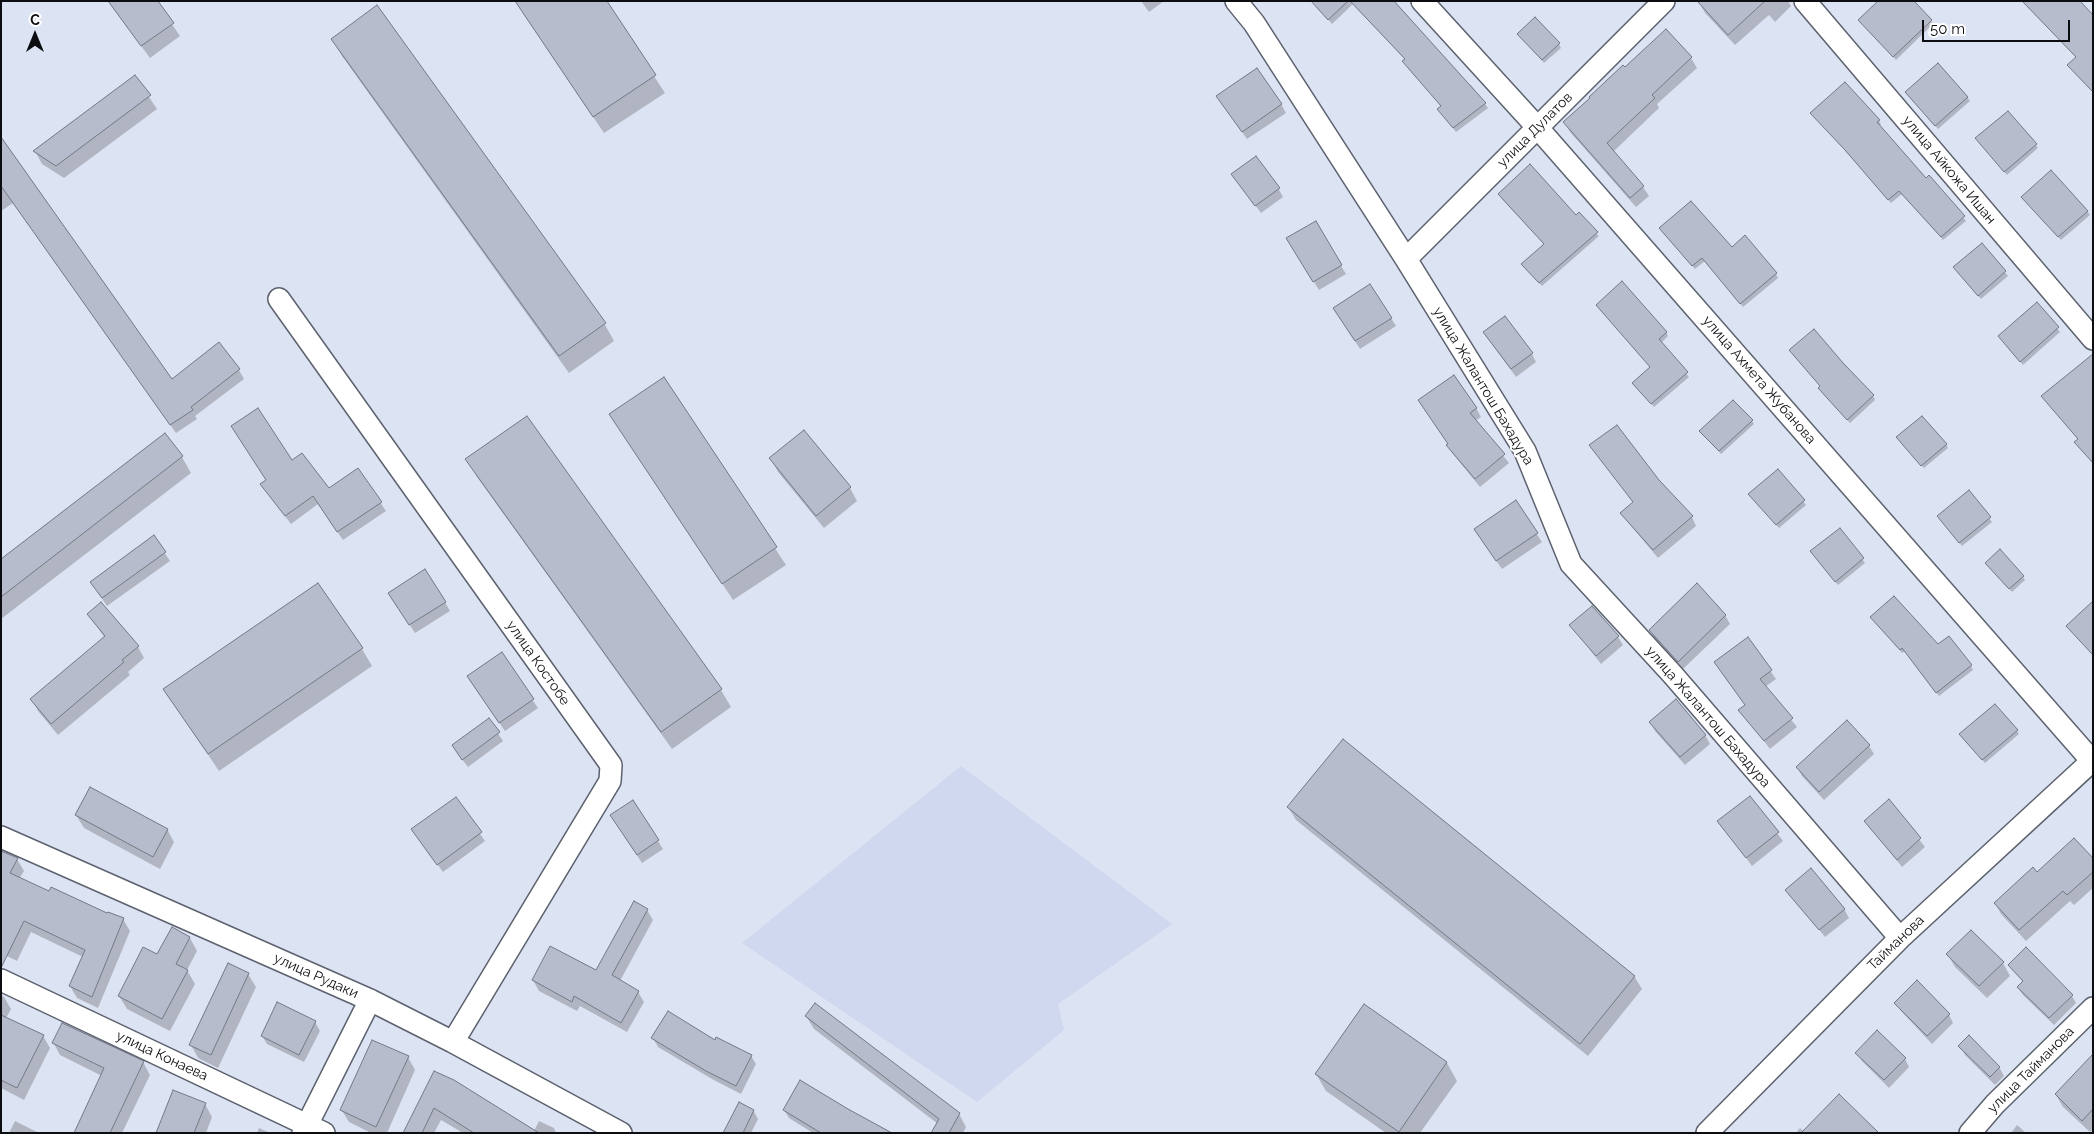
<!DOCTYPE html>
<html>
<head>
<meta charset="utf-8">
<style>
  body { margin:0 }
  #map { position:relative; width:2094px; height:1134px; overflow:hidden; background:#dce3f2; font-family:Raleway,sans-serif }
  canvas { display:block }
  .frame { position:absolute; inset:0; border:2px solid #0b0d11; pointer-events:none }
  .north { position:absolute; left:10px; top:10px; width:50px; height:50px; -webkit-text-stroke:4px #fff; paint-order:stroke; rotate:0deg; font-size:14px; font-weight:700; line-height:20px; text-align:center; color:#0b0d11 }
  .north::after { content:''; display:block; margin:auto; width:18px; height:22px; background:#0b0d11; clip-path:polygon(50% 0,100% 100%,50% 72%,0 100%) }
  .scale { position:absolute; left:1922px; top:20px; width:148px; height:22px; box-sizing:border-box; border:2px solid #0b0d11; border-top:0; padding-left:6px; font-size:15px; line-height:18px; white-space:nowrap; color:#0b0d11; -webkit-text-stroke:4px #fff; paint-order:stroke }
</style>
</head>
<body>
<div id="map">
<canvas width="2094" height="1134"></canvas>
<div class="frame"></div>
<div class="north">С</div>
<div class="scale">50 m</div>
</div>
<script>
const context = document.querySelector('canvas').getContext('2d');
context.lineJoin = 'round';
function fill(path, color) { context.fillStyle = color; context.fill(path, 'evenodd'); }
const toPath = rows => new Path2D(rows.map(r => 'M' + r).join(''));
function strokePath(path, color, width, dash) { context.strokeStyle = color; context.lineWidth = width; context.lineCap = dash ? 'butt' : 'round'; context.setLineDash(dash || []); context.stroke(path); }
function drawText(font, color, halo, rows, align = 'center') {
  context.font = font + ' Raleway,sans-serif'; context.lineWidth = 4; context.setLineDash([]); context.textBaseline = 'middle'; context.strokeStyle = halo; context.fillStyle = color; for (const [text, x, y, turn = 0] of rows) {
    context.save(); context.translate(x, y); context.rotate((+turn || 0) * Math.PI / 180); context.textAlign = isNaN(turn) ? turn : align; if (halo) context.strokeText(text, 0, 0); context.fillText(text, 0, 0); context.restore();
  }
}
const built = toPath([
  [961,766,1172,924,1058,1004,1064,1030,977,1102,742,943]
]);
const shadow = toPath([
  [108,1,156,1,180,36,150,58],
  [605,1,665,93,604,133,524,14],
  [1141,1,1164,1,1149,12],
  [1323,1,1394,1,1469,86,1471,85,1488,108,1456,132,1442,114,1442,107,1406,60,1353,4,1332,24,1317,6],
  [1788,1,1791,6,1775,22,1769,15,1735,45,1705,13,1699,2],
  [2028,7,2093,17,2093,92,2069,66,2077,58],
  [1860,20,1931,21,1933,24,1896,60],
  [1666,31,1691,58,1697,68,1657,104,1659,108,1613,152,1643,187,1649,196,1636,207,1570,132,1565,122],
  [1518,34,1559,44,1561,48,1544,63],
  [332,39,604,323,614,341,569,373,342,56],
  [135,76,157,109,64,178,42,164,35,151],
  [1909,96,1967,97,1970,101,1938,129],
  [1281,104,1286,113,1247,139,1223,105],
  [1812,113,1878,120,1881,124,1879,126,1926,180,1929,177,1966,221,1943,240,1902,194,1891,203],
  [1,139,171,381,219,344,239,370,244,379,195,416,197,419,176,433,13,203,1,211],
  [1979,142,2035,144,2038,148,2007,175],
  [1238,182,1278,188,1283,197,1261,213],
  [1501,198,1576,216,1599,236,1542,286,1522,265,1545,245],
  [2025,201,2087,211,2090,215,2061,240],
  [1315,223,1346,274,1319,290,1288,239],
  [1663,232,1732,249,1776,274,1778,278,1743,307,1705,261,1695,269],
  [1982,244,2008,276,1981,299,1957,271],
  [2037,303,2060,332,2023,365,2002,340],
  [1597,306,1666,332,1668,336,1661,343,1689,377,1654,407,1636,387,1651,368],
  [1339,316,1391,318,1396,326,1360,349],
  [1484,333,1532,354,1536,362,1516,377],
  [1793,354,1873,396,1875,400,1850,423,1822,392,1821,387],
  [664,379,786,565,733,600,610,414],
  [1476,408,1481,417,1475,421,1509,463,1480,487,1453,454,1448,446,1449,444,1424,409],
  [526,418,721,690,731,707,672,749,477,477,467,459],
  [1752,421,1754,424,1721,454,1703,435],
  [164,434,182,457,191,473,1,619,1,559],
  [1900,441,1946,444,1948,448,1924,468],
  [1591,445,1658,481,1692,517,1696,526,1658,558,1627,521,1622,513,1634,503],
  [771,459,850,488,857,501,824,528,778,472],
  [292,462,328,490,358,470,386,511,343,540,318,504,291,524,267,492,267,480],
  [1778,471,1806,505,1779,528,1752,498],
  [1969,492,1992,522,1962,546,1941,520],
  [1515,502,1542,542,1502,569,1480,538],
  [1839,529,1865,563,1838,585,1814,555],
  [154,537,170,561,107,606,91,582],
  [1989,567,2023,577,2025,580,2012,592],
  [394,601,445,602,450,611,415,633],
  [1592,607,1618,637,1623,645,1601,664,1571,625],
  [88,614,138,647,144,658,128,672,130,675,58,735,38,711,32,699,105,638],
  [1725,615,1730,624,1683,669,1655,639,1650,630],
  [1871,617,1938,646,1971,666,1973,670,1939,696,1905,651,1902,653],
  [1748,639,1776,679,1765,687,1797,727,1770,749,1740,710,1746,706],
  [362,649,372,666,219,771,164,689],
  [501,654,538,708,505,731,473,685],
  [489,720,503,741,468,767,458,754],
  [1847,722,1869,746,1874,754,1824,800,1802,776,1797,767],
  [1651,723,1705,735,1710,744,1685,765,1655,731],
  [2017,731,2019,734,1985,763,1960,734],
  [1750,797,1783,841,1752,866,1719,821],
  [455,799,485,841,443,872,418,838],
  [1889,801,1925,847,1902,867,1866,822],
  [633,802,663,849,642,863,617,824],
  [1288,807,1634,976,1642,989,1588,1056,1296,820],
  [76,815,167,829,174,842,160,869,84,828],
  [1,851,17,859,24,871,19,879,108,915,123,919,130,931,98,1008,77,998,70,986,83,957,31,932,17,961,1,953],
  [2093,860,2093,888,2074,905,2070,901,2026,941,2001,914,1995,903,2037,873],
  [1787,890,1844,909,1849,918,1825,937],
  [647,910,653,920,620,981,638,992,644,1002,627,1032,580,1006,577,1011,539,991,533,980,596,972],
  [190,938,197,951,187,970,195,984,170,1031,127,1009,119,996,158,956],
  [1948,955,2003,963,2010,976,1987,998,1955,967],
  [2009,965,2072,996,2076,1003,2054,1025,2023,995,2018,988,2023,982],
  [248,974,256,987,218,1068,198,1058,191,1045],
  [1,995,4,997,11,1009,6,1018,43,1036,50,1048,24,1100,1,1088],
  [1896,1003,1949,1015,1953,1023,1932,1044,1901,1011],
  [1364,1006,1447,1063,1457,1081,1420,1133,1386,1133,1326,1091,1316,1074],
  [806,1016,959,1114,966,1127,963,1133,933,1133,938,1124,814,1029],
  [315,1022,320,1031,304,1062,267,1044,262,1036],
  [653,1038,716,1041,751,1056,756,1064,741,1094,712,1079,658,1047],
  [53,1042,143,1062,150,1075,122,1133,75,1133,102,1076,60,1055],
  [1960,1046,1999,1067,2004,1076,1995,1085,1965,1055],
  [1857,1053,1905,1059,1909,1067,1889,1088,1862,1061],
  [408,1057,415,1070,387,1133,371,1133,349,1122,341,1109],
  [2093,1057,2093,1129,2090,1132,2063,1107,2056,1095],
  [435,1073,534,1131,539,1121,554,1128,556,1133,463,1133,441,1120,434,1133,405,1133],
  [205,1104,212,1117,206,1133,157,1133],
  [753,1110,758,1119,751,1133,725,1133],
  [784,1110,890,1133,813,1133,789,1118],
  [15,1121,39,1133,9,1133],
  [2017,1125,2026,1133,2011,1133],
  [259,1128,270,1133,257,1133],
  [1800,1128,1804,1132,1875,1133,1796,1133]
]);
const building = toPath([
  [108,1,158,1,174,23,141,46,108,1],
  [515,1,607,1,656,75,593,117,515,1],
  [1311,1,1348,1,1328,20,1311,1],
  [1350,1,1394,1,1486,103,1453,128,1437,109,1441,106,1402,61,1405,59,1350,1],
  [1697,1,1765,1,1728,35,1697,1],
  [1878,1,1914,1,1932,20,1893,57,1858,20,1878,1],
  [2022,1,2080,1,2093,15,2093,92,2067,65,2076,57,2022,1],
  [377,5,606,323,559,356,331,39,377,5],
  [1535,17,1560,43,1542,60,1517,34,1535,17],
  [1666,29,1692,57,1652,95,1655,98,1607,143,1644,186,1630,198,1563,122,1590,98,1589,97,1623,65,1625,67,1666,29],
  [1938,63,1968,97,1935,126,1905,92,1938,63],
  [1257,68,1282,104,1242,132,1216,96,1257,68],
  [135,75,151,95,56,166,33,151,135,75],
  [1845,82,1880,120,1877,122,1926,178,1929,175,1965,216,1941,237,1899,191,1888,200,1845,150,1810,113,1845,82],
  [2008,111,2037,144,2004,172,1975,138,2008,111],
  [1,137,172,379,219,342,240,369,191,407,193,410,170,425,1,186,1,137],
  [1256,156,1280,188,1255,206,1231,174,1256,156],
  [1530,164,1576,215,1579,212,1598,232,1539,283,1521,264,1544,244,1498,194,1530,164],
  [2051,170,2088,211,2058,237,2021,197,2051,170],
  [1691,201,1732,247,1745,235,1777,273,1740,304,1702,258,1692,266,1659,228,1691,201],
  [1316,221,1342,265,1313,282,1286,238,1316,221],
  [1982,243,2006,271,1978,296,1953,267,1982,243],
  [1622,281,1667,332,1659,339,1688,372,1651,404,1632,383,1650,367,1596,305,1622,281],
  [1370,284,1392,318,1355,341,1333,308,1370,284],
  [2037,302,2059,327,2020,362,1998,336,2037,302],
  [1505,316,1533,353,1511,369,1483,332,1505,316],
  [1814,329,1844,364,1874,395,1847,420,1818,388,1820,386,1789,350,1814,329],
  [2093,354,2093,463,2074,442,2078,439,2041,396,2093,354],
  [1454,375,1477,408,1470,413,1505,454,1475,479,1446,445,1448,444,1418,400,1454,375],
  [664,377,777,547,722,584,609,414,664,377],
  [1733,400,1753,420,1719,451,1699,431,1733,400],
  [258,408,292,460,302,453,329,488,358,468,382,502,337,532,313,496,285,516,260,484,266,480,231,426,258,408],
  [527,416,722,689,661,732,465,459,527,416],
  [1922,416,1947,444,1921,466,1896,437,1922,416],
  [1617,425,1659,480,1693,516,1653,550,1620,513,1633,502,1589,445,1617,425],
  [804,430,851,487,816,516,769,458,804,430],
  [165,433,183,456,1,597,1,559,165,433],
  [1778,469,1805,500,1776,525,1748,494,1778,469],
  [1969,490,1991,517,1959,543,1937,516,1969,490],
  [1516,500,1538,533,1496,561,1474,529,1516,500],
  [1840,528,1864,558,1835,582,1810,551,1840,528],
  [154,535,166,552,102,598,90,582,154,535],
  [2000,549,2024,576,2009,589,1985,563,2000,549],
  [425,569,446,602,409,625,388,593,425,569],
  [318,583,363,648,208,754,163,689,318,583],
  [1697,583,1726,615,1678,662,1649,630,1697,583],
  [1894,596,1938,644,1949,636,1972,665,1936,693,1902,648,1900,650,1870,617,1894,596],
  [2093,601,2093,655,2066,626,2093,601],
  [101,602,139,646,122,660,124,662,51,724,30,699,105,636,87,614,101,602],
  [1592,606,1619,636,1596,656,1569,625,1592,606],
  [1748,637,1772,670,1760,679,1793,718,1764,741,1738,710,1745,705,1714,662,1748,637],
  [502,652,534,699,499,723,467,676,502,652],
  [1676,699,1706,735,1680,757,1649,722,1676,699],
  [1995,704,2018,730,1982,760,1959,734,1995,704],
  [489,718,500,732,462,760,452,745,489,718],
  [1847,720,1870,745,1819,792,1796,767,1847,720],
  [1343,739,1635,976,1580,1044,1287,807,1343,739],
  [90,787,168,829,153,857,75,815,90,787],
  [1750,796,1779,832,1746,858,1717,821,1750,796],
  [456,797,482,832,437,865,411,829,456,797],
  [1889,799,1921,838,1897,860,1864,821,1889,799],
  [633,800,659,840,637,855,610,815,633,800],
  [2074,838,2093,858,2093,872,2067,895,2063,891,2019,930,1994,903,2033,867,2037,872,2074,838],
  [1,851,18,858,10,873,49,891,51,887,107,913,108,912,124,918,92,997,69,986,85,950,24,921,1,968,1,851],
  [1811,868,1845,909,1819,930,1785,890,1811,868],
  [634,901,648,909,612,975,639,991,621,1023,574,996,572,1002,532,980,550,946,596,970,634,901],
  [172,927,190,937,176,964,188,970,162,1019,118,996,143,947,157,954,172,927],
  [1971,930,2004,962,1979,986,1946,954,1971,930],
  [2026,947,2073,995,2049,1018,2017,987,2023,981,2008,965,2026,947],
  [228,963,249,973,211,1055,189,1045,228,963],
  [1917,980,1950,1014,1927,1036,1894,1003,1917,980],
  [277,1002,316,1021,299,1055,261,1036,277,1002],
  [815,1003,960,1113,949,1133,931,1133,939,1119,805,1016,815,1003],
  [1364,1004,1447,1062,1399,1132,1315,1074,1364,1004],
  [668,1011,715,1040,716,1037,752,1055,736,1086,706,1071,651,1038,668,1011],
  [1,1015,44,1035,17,1088,1,1080,1,1015],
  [62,1023,144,1061,110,1133,74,1133,104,1068,52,1043,62,1023],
  [1877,1030,1906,1058,1884,1080,1855,1053,1877,1030],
  [1969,1035,2000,1067,1990,1077,1958,1046,1969,1035],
  [372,1040,409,1056,376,1127,340,1110,372,1040],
  [2093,1054,2093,1109,2082,1121,2055,1094,2093,1054],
  [434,1071,454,1080,539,1133,474,1133,434,1108,422,1133,403,1133,434,1071],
  [800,1080,848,1109,892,1133,821,1133,783,1110,800,1080],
  [173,1090,206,1103,194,1133,156,1133,173,1090],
  [1839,1094,1879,1133,1801,1133,1839,1094],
  [739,1102,754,1110,743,1133,723,1133,739,1102]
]);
const minor = toPath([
  [1236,1,1254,23,1406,259,1525,451,1571,564,1673,675,1900,938],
  [1422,1,1537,127,2092,761],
  [1805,1,2093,339],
  [1406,259,1664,1],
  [279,299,611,765,610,781,453,1042],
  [1,837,370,1000,453,1042,621,1133],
  [1,980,324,1133],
  [303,1133,370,1000],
  [1707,1133,1900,938,2093,760],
  [1970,1133,1995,1104,2093,1008]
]);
const streetNames = [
  ["улица Дулатов",1535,130,-45],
  ["улица Айкожа Ишан",1949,170,50],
  ["улица Ахмета Жубанова",1759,380,49],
  ["улица Жалантош Бахадура",1483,386,59],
  ["улица Костобе",538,663,55],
  ["улица Жалантош Бахадура",1708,717,49],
  ["Тайманова",1896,943,-44],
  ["улица Рудаки",316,976,24],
  ["улица Конаева",162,1056,25],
  ["улица Тайманова",2031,1070,-45]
];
fill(built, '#cfd8ee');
fill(shadow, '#0003');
fill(building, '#b6bccb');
strokePath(building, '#727885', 1);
strokePath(minor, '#5c616e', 24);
strokePath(minor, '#fff', 21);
drawText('14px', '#0b0d11', '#fff', streetNames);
</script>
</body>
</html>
